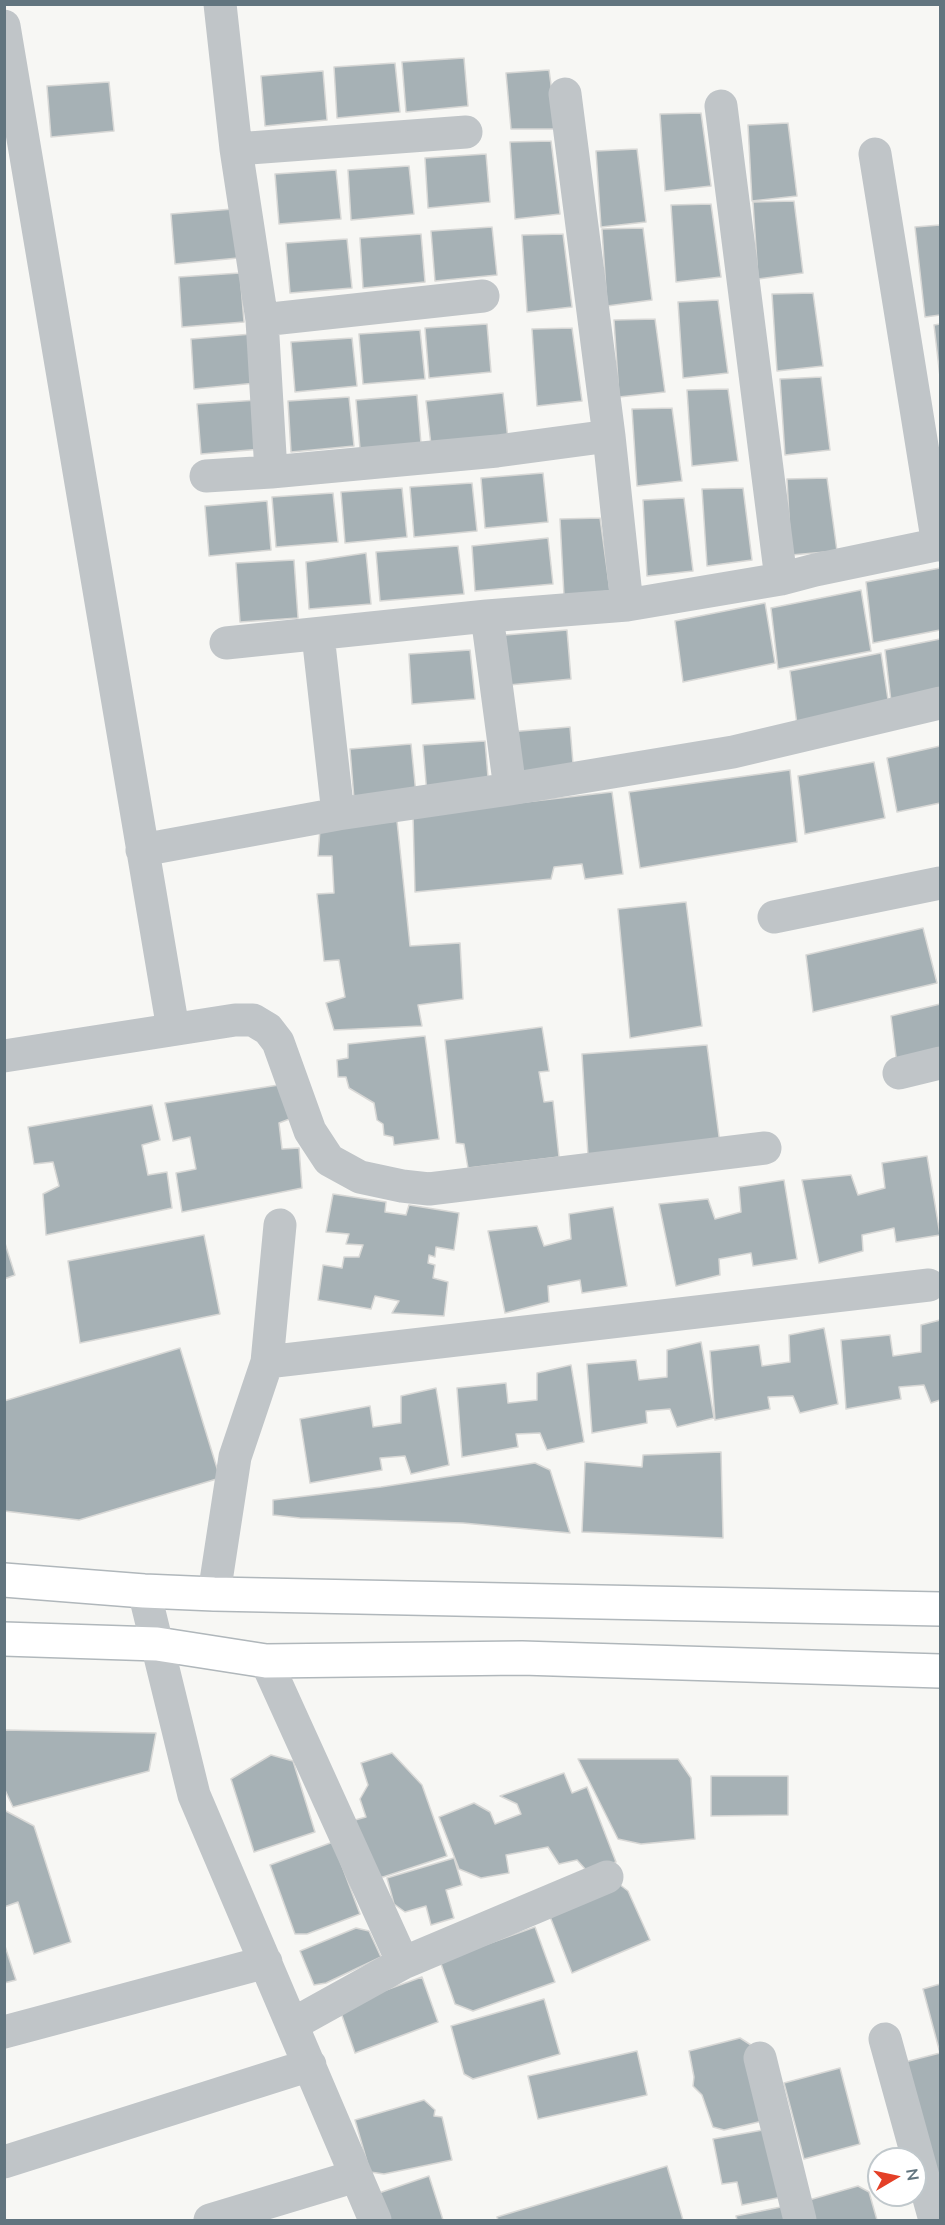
<!DOCTYPE html>
<html>
<head>
<meta charset="utf-8">
<style>
  body { margin:0 }
  #map { position:relative; width:945px; height:2225px; overflow:hidden; background:#f7f7f4; font-family:Mulish,sans-serif }
  canvas { display:block }
  .frame { position:absolute; inset:0; border:6px solid #62757f; pointer-events:none }
  .north { position:absolute; left:867px; top:2147px; width:60px; height:60px; box-sizing:border-box; background:#fff; border:2px solid #c0c8cc; border-radius:50%; rotate:81deg; font-size:16px; font-weight:700; line-height:24px; text-align:center; color:#62757f }
  .north::after { content:''; display:block; margin:auto; width:21px; height:27px; background:#e44027; clip-path:polygon(50% 0,100% 100%,50% 72%,0 100%) }
</style>
</head>
<body>
<div id="map">
<canvas width="945" height="2225"></canvas>
<div class="frame"></div>
<div class="north">N</div>
</div>
<script>
const context = document.querySelector('canvas').getContext('2d');
context.lineJoin = 'round';
function fill(path, color) { context.fillStyle = color; context.fill(path, 'evenodd'); }
const toPath = rows => new Path2D(rows.map(r => 'M' + r).join(''));
function strokePath(path, color, width, dash) { context.strokeStyle = color; context.lineWidth = width; context.lineCap = dash ? 'butt' : 'round'; context.setLineDash(dash || []); context.stroke(path); }
const building = toPath([
  [464,58,468,106,406,112,402,62,464,58],
  [395,63,400,112,337,118,334,67,395,63],
  [549,70,557,129,511,129,506,73,549,70],
  [323,71,327,120,265,126,261,76,323,71],
  [109,82,114,131,51,137,47,86,109,82],
  [701,113,711,186,665,191,660,114,701,113],
  [788,123,797,196,752,201,748,125,788,123],
  [551,141,560,214,515,219,510,142,551,141],
  [637,149,646,222,601,227,596,151,637,149],
  [486,154,490,202,428,208,425,158,486,154],
  [409,166,414,214,351,220,348,170,409,166],
  [336,170,341,219,279,224,275,174,336,170],
  [794,201,803,273,758,279,753,202,794,201],
  [711,204,721,277,676,282,671,205,711,204],
  [233,209,238,258,175,264,171,214,233,209],
  [940,225,940,315,925,317,915,227,940,225],
  [492,227,497,275,435,281,431,231,492,227],
  [643,228,652,300,607,306,602,229,643,228],
  [421,234,425,282,363,288,360,238,421,234],
  [563,234,572,307,527,312,522,235,563,234],
  [347,239,352,288,290,293,286,243,347,239],
  [240,273,244,322,182,327,179,277,240,273],
  [813,293,823,366,777,371,772,294,813,293],
  [718,300,728,373,683,378,678,302,718,300],
  [655,319,665,392,619,397,614,320,655,319],
  [487,324,491,372,429,378,425,328,487,324],
  [940,324,940,377,934,325,940,324],
  [572,328,582,401,537,406,532,329,572,328],
  [420,330,425,379,363,384,359,334,420,330],
  [252,334,256,383,194,389,191,339,252,334],
  [352,338,357,386,295,392,291,342,352,338],
  [821,377,830,450,785,455,780,379,821,377],
  [728,389,738,461,692,466,687,390,728,389],
  [503,393,508,439,431,445,426,401,503,393],
  [417,395,421,444,360,449,356,400,417,395],
  [349,397,354,446,291,452,288,401,349,397],
  [258,400,262,449,201,454,197,404,258,400],
  [672,408,682,481,637,486,632,409,672,408],
  [543,473,548,522,485,528,481,478,543,473],
  [827,478,837,551,791,555,787,479,827,478],
  [472,483,477,531,414,537,410,487,472,483],
  [402,488,407,537,345,543,341,492,402,488],
  [743,488,752,560,707,566,702,489,743,488],
  [333,493,338,542,276,547,272,497,333,493],
  [684,498,693,571,647,576,643,500,684,498],
  [267,501,271,550,209,556,205,506,267,501],
  [600,518,610,591,564,596,560,519,600,518],
  [548,538,553,584,475,591,472,546,548,538],
  [458,546,464,594,380,601,376,552,458,546],
  [366,553,371,604,309,609,306,562,366,553],
  [294,560,298,618,240,622,236,563,294,560],
  [940,568,940,630,873,643,866,582,940,568],
  [861,590,871,651,778,669,771,608,861,590],
  [765,603,775,663,683,682,675,621,765,603],
  [567,630,571,679,509,685,505,635,567,630],
  [940,639,940,701,892,710,885,650,940,639],
  [470,650,475,699,412,704,409,654,470,650],
  [881,653,890,713,798,732,790,671,881,653],
  [570,727,574,776,512,782,508,732,570,727],
  [485,741,489,789,427,795,423,745,485,741],
  [411,744,416,794,354,799,350,749,411,744],
  [940,746,940,803,897,812,887,758,940,746],
  [874,762,885,818,805,834,798,776,874,762],
  [790,770,797,842,640,868,629,792,790,770],
  [612,792,623,874,585,879,582,864,554,867,551,879,415,892,413,815,612,792],
  [397,821,410,946,460,943,463,999,418,1005,422,1026,334,1030,326,1003,345,997,339,960,324,961,317,894,334,893,332,856,318,856,320,829,397,821],
  [686,902,702,1026,630,1038,618,909,686,902],
  [923,928,937,983,813,1012,806,955,923,928],
  [940,1004,940,1063,898,1073,891,1016,940,1004],
  [542,1027,549,1071,539,1072,544,1102,553,1101,559,1157,468,1168,464,1144,456,1143,445,1040,542,1027],
  [425,1036,439,1139,394,1145,393,1137,384,1135,383,1124,377,1120,374,1103,349,1088,346,1077,338,1077,337,1060,348,1058,348,1044,425,1036],
  [707,1045,720,1144,588,1156,582,1054,707,1045],
  [285,1084,292,1118,279,1123,282,1149,299,1148,302,1188,182,1212,176,1173,196,1169,190,1137,173,1141,165,1103,285,1084],
  [152,1105,160,1140,142,1145,148,1175,167,1172,172,1208,46,1235,43,1194,59,1186,53,1162,34,1164,28,1127,152,1105],
  [927,1156,940,1235,896,1242,894,1228,862,1235,863,1251,819,1263,802,1180,851,1175,858,1195,885,1188,882,1163,927,1156],
  [784,1180,797,1259,753,1266,751,1253,719,1259,720,1275,676,1286,659,1204,708,1199,715,1219,741,1212,739,1187,784,1180],
  [333,1194,386,1202,385,1212,406,1215,409,1205,459,1213,454,1250,436,1247,435,1257,429,1255,428,1263,435,1265,433,1278,448,1282,444,1316,392,1313,399,1301,375,1296,371,1309,318,1300,323,1265,342,1268,344,1257,359,1257,363,1245,346,1244,349,1234,326,1232,333,1194],
  [613,1207,627,1286,582,1293,580,1280,548,1286,549,1302,505,1313,488,1231,537,1226,544,1246,571,1239,569,1214,613,1207],
  [204,1235,220,1314,80,1343,68,1261,204,1235],
  [4,1240,15,1275,4,1279,4,1240],
  [940,1320,940,1400,931,1403,924,1385,899,1387,901,1399,846,1409,841,1340,890,1335,893,1356,921,1352,921,1325,940,1320],
  [824,1328,838,1404,800,1413,793,1396,768,1397,770,1409,715,1420,710,1351,759,1345,762,1366,790,1362,789,1335,824,1328],
  [701,1342,714,1418,677,1427,670,1409,646,1411,647,1423,592,1433,587,1364,636,1360,639,1380,667,1377,667,1350,701,1342],
  [180,1348,220,1478,79,1520,4,1511,4,1401,180,1348],
  [571,1365,584,1442,547,1450,540,1433,516,1434,518,1447,462,1457,457,1388,506,1383,508,1403,537,1400,537,1373,571,1365],
  [436,1388,449,1465,411,1474,405,1456,380,1458,382,1470,310,1483,300,1419,370,1406,373,1427,401,1423,401,1396,436,1388],
  [721,1452,723,1538,582,1532,585,1462,642,1467,643,1455,721,1452],
  [535,1463,550,1470,570,1533,463,1523,300,1518,273,1515,273,1500,381,1487,535,1463],
  [4,1730,156,1733,149,1771,13,1807,4,1788,4,1730],
  [392,1753,422,1785,447,1856,383,1877,372,1876,355,1820,366,1817,360,1799,368,1785,361,1763,392,1753],
  [271,1755,293,1761,315,1832,254,1852,231,1779,271,1755],
  [578,1759,678,1759,691,1778,695,1839,641,1844,618,1839,578,1759],
  [564,1773,572,1793,587,1787,616,1862,587,1871,577,1860,559,1864,548,1847,506,1855,509,1873,481,1878,459,1869,439,1817,474,1803,490,1812,495,1824,521,1814,517,1804,500,1796,564,1773],
  [711,1776,788,1776,788,1815,711,1816,711,1776],
  [4,1810,34,1826,71,1942,34,1954,18,1902,4,1907,4,1810],
  [333,1842,360,1914,307,1934,295,1934,270,1865,333,1842],
  [454,1858,462,1885,446,1890,454,1918,431,1925,426,1906,405,1912,394,1904,387,1878,454,1858],
  [619,1884,628,1891,650,1940,572,1973,551,1919,544,1911,619,1884],
  [535,1927,555,1982,473,2011,455,2004,440,1961,535,1927],
  [356,1928,369,1931,381,1957,326,1983,314,1985,300,1951,356,1928],
  [4,1943,16,1980,4,1983,4,1943],
  [422,1977,438,2022,355,2053,339,2007,422,1977],
  [940,1984,940,2212,901,2063,940,2053,923,1989,940,1984],
  [544,1999,560,2054,473,2079,464,2074,451,2026,544,1999],
  [740,2038,751,2045,767,2120,724,2130,713,2127,702,2095,693,2086,694,2077,689,2051,740,2038],
  [637,2051,647,2095,538,2119,528,2076,637,2051],
  [840,2068,860,2144,804,2159,784,2083,840,2068],
  [424,2100,435,2110,434,2116,442,2117,452,2160,384,2174,370,2172,355,2120,424,2100],
  [774,2128,787,2196,742,2205,737,2182,722,2184,713,2139,774,2128],
  [667,2166,683,2220,498,2220,497,2217,667,2166],
  [429,2176,443,2220,389,2220,379,2193,429,2176],
  [858,2186,869,2192,877,2220,815,2220,809,2200,858,2186],
  [791,2205,795,2220,737,2220,736,2216,791,2205]
]);
const street = toPath([
  [220,4,236,149,262,320,271,472,497,451,609,436],
  [4,26,173,1029],
  [565,94,609,436,627,605],
  [721,106,781,579],
  [236,149,466,132],
  [875,154,938,545],
  [262,320,483,296],
  [206,476,271,472],
  [487,616,510,789],
  [318,635,338,814],
  [226,643,487,616,627,605,781,579,815,570,940,544],
  [142,850,338,814,510,789,733,752,940,703],
  [774,917,940,883],
  [4,1056,235,1020,253,1020,268,1029,278,1042,310,1131,329,1160,360,1177,402,1186,429,1189,765,1148],
  [899,1073,940,1063],
  [267,1362,280,1225],
  [144,1591,194,1795,375,2220],
  [214,1594,235,1457,267,1362,929,1285],
  [266,1661,403,1963],
  [293,2024,403,1963,607,1877],
  [4,2032,266,1962],
  [885,2039,935,2220],
  [760,2058,800,2220],
  [4,2162,310,2065],
  [210,2220,356,2176]
]);
const secondary = toPath([
  [4,1580,144,1591,214,1594,940,1609],
  [4,1639,157,1644,266,1661,522,1658,940,1671]
]);
fill(building, '#a6b1b5');
strokePath(building, '#d8d8d6', 1.5);
strokePath(secondary, '#b0b7bb', 36);
strokePath(street, '#c0c5c8', 33);
strokePath(secondary, '#fff', 33);
</script>
</body>
</html>
